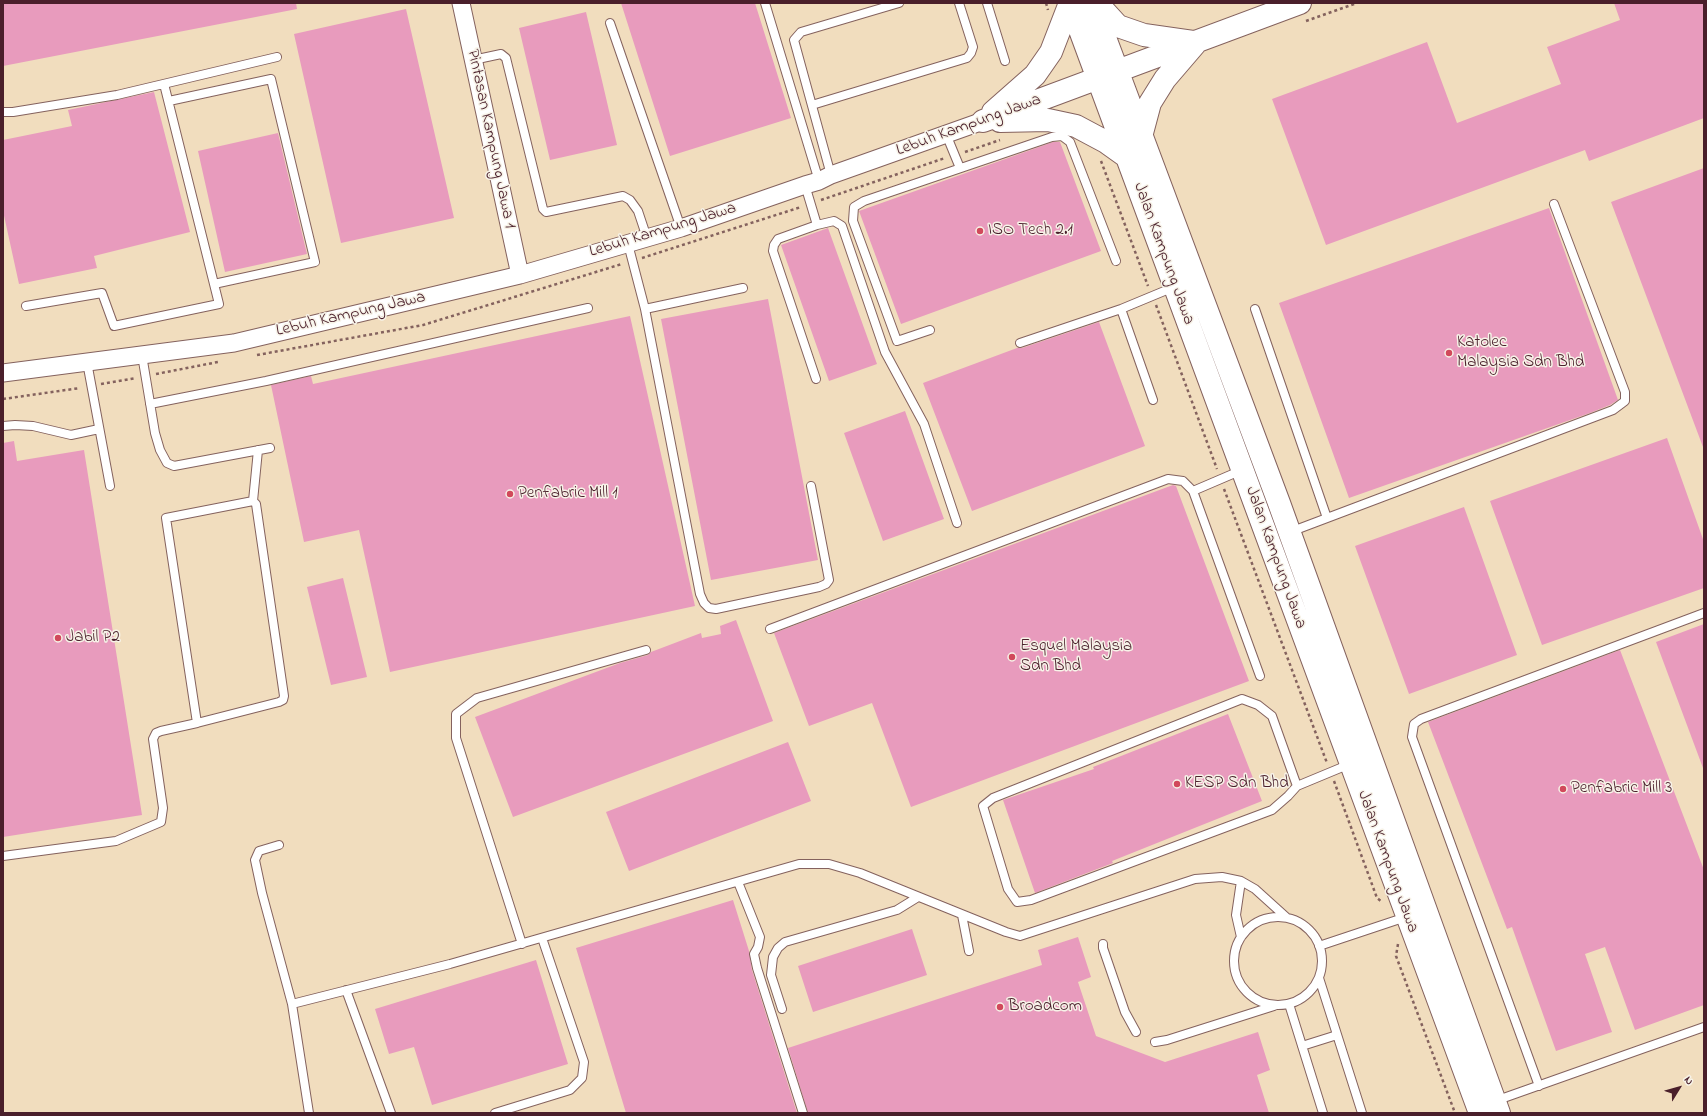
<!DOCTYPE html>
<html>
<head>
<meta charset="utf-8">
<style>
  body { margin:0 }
  #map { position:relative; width:1707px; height:1116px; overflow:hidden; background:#f1ddbe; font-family:"Indie Flower",sans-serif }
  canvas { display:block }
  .frame { position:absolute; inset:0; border:4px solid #4a1f2b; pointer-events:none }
  .north { position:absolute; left:1659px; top:1068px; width:40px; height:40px; -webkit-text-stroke:3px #f7f3e8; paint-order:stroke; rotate:53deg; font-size:11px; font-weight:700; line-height:16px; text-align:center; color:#4a1f2b }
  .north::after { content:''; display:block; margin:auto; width:14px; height:18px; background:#4a1f2b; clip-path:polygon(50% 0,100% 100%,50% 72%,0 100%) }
</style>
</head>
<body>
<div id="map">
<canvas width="1707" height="1116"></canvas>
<div class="frame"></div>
<div class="north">N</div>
</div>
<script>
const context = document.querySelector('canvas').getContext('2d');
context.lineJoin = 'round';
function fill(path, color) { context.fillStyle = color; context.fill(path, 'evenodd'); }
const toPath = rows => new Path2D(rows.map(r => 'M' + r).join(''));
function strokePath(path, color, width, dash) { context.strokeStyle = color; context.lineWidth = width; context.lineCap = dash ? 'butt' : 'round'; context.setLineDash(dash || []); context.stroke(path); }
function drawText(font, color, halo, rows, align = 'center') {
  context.font = font + ' "Indie Flower",sans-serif'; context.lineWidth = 3; context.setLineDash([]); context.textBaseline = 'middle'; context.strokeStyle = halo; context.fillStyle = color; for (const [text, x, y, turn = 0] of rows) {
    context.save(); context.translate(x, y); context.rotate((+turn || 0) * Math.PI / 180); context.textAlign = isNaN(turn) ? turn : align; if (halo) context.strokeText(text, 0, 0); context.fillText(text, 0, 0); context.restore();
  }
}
const building = toPath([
  [3,3,296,3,297,9,3,66],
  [621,3,755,3,791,118,670,156],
  [1614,3,1704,3,1704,118,1589,161,1585,150,1326,245,1272,99,1427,42,1457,123,1561,84,1547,47,1620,20],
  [406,9,454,218,341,243,294,34],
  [586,12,617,145,550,160,519,28],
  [154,92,190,232,94,256,97,268,19,284,3,211,3,140,72,126,68,110],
  [278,133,307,254,225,272,198,151],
  [1053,142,1060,142,1101,251,901,324,859,211],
  [1704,168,1704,447,1703,447,1611,202],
  [1549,208,1618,400,1610,405,1590,413,1349,498,1279,303],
  [828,228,877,364,829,381,781,245],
  [768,299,818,560,711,580,661,319],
  [630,316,695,606,390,672,359,530,304,542,271,385,311,376,313,384],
  [1099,322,1145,446,972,511,923,383,1017,348,1022,348],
  [905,411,944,519,883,541,844,433],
  [1667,438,1704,542,1704,588,1542,645,1490,501],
  [14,441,17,461,84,450,142,815,3,837,3,443],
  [1173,485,1176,486,1249,681,911,807,872,703,809,726,774,633],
  [1464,507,1517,655,1409,694,1355,546],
  [343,578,367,677,331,685,307,587],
  [736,620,773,721,513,817,475,717,620,663,648,655,651,652,701,633,702,638,721,634,720,626],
  [1704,624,1704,768,1703,768,1656,642],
  [1620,650,1704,870,1704,1005,1635,1030,1605,947,1585,954,1612,1032,1556,1051,1512,927,1507,929,1428,722],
  [1228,714,1262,801,1112,861,1113,863,1035,893,1003,800,1094,769,1093,767],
  [788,742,811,801,629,871,606,812],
  [733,900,749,951,752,970,797,1113,626,1113,576,948],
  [912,929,927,975,813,1012,798,966],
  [1078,937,1091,977,1078,982,1096,1036,1165,1062,1258,1032,1270,1070,1257,1075,1269,1113,808,1113,788,1048,1042,965,1038,950],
  [536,960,568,1064,432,1105,414,1047,389,1054,375,1009]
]);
const path = toPath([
  [1046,3,1048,10],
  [1306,21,1357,3],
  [965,152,1000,140],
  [1101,161,1148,286],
  [821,200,945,158],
  [642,258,801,207],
  [1156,305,1217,469],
  [257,355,423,325,622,264],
  [156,374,218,362],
  [101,384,136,378],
  [3,399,80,388],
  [1224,489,1327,763],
  [1334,781,1377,898,1382,902],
  [1398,944,1396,956,1455,1113]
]);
const lane = toPath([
  [765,3,819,181],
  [987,3,1005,61],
  [610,23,681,228],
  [473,60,501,54,506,58,543,209,546,212,623,196,630,200,638,211,647,238],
  [169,101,271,79,315,262,214,284],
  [812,105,967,58,971,53,973,47,959,3],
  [3,112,13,112,117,95,277,57],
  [946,134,960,168],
  [831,175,794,40,801,32,899,3],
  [805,185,817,225,778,239,774,245,773,251,816,379],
  [817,225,834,221,842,226,885,352,924,424,957,523],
  [628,244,645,309,700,594,704,603,709,608,716,609,819,587,826,584,829,580,811,486],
  [26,306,102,293,114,326,219,304,164,84],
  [645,309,743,288],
  [1121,309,1153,400],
  [1255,309,1327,518],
  [930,330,897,341,853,221,854,207,864,201,1052,137,1062,136,1070,142,1116,261],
  [1020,343,1121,309,1174,287],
  [142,355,155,433,160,450,167,463,174,466,270,448],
  [87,362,110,486],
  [150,404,266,381,588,308],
  [3,426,15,425,33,426,71,435,99,429],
  [1242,470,1193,491,1260,676],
  [253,501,166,518,197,723,279,702,283,700,284,696,256,504,253,501,258,450],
  [1290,532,1613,410,1625,401,1625,392,1554,204],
  [770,629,1168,479,1183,481,1193,491],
  [1297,786,1272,716,1258,705,1242,699,993,798,983,806,1008,889,1017,902,1031,900,1272,810,1288,796,1297,786,1350,764],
  [279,845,259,851,255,860,262,893,292,1004,309,1113],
  [3,856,116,841,161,822,163,808,153,739,156,733,161,731,197,723],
  [738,882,760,937,758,947,754,954,757,968,803,1113],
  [962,915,969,951],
  '1234 961a44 44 0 1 1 88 0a44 44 0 1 1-88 0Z',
  [1241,937,1236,915,1241,881],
  [522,944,456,738,456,714,477,698,646,650],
  [1103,944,1103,948,1125,1012,1136,1032],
  [1319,946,1406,917],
  [1319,978,1362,1113],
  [346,990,391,1113],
  [292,1004,450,964,799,864,829,864,860,873,1006,932,1020,936,1195,879,1222,877,1241,881,1255,889,1286,917],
  [1289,1004,1323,1113],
  [782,1009,771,975,773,957,778,948,785,942,897,910,918,897],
  [1155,1042,1167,1040,1274,1006],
  [1302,1046,1337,1035],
  [1539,1086,1412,737,1414,724,1421,719,1704,613],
  [1495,1101,1704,1027],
  [495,1113,570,1090,582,1078,584,1062,542,938]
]);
const street = toPath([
  [461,3,520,275],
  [3,373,234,343,520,275,681,228,805,185,819,181,831,175,983,121]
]);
const secondary = toPath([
  [1070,3,1480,1113],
  [1092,3,1279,503,1499,1113],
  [1097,3,1118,26,1144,35,1193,42],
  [993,112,1035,75,1051,52,1070,3],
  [983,121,1300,3],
  [1000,121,1048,120,1076,126,1106,142,1127,157],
  [1142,133,1150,103,1165,79,1195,44]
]);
const markers = [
  [980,231,4,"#d1495b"],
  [1449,353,4,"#d1495b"],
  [510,494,4,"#d1495b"],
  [58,638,4,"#d1495b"],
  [1012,657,4,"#d1495b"],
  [1177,784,4,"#d1495b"],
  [1563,789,4,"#d1495b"],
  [1000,1007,4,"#d1495b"]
];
const streetNames = [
  ["Lebuh Kampung Jawa",969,126,-20],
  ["Pintasan Kampung Jawa 1",490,139,78],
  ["Lebuh Kampung Jawa",663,231,-17],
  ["Jalan Kampung Jawa",1163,254,70],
  ["Lebuh Kampung Jawa",351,315,-13],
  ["Jalan Kampung Jawa",1275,558,70],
  ["Jalan Kampung Jawa",1387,862,70]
];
const poiNames = [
  ["ISO Tech 2.1",988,231],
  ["Katolec",1457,343],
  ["Malaysia Sdn Bhd",1457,363],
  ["Penfabric Mill 1",518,494],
  ["Jabil P2",66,638],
  ["Esquel Malaysia",1020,647],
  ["Sdn Bhd",1020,667],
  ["KESP Sdn Bhd",1185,784],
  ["Penfabric Mill 3",1571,789],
  ["Broadcom",1008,1007]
];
fill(building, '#e89bbd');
strokePath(lane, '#84625e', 10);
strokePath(street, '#84625e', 19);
strokePath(secondary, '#84625e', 24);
strokePath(path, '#84625e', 2.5, [3, 3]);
strokePath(lane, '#fff', 8);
strokePath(street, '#fff', 17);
strokePath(secondary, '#fff', 22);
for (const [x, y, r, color] of markers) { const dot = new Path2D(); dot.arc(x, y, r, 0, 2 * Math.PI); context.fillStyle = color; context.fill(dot); strokePath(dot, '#f7f3e8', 1.5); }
drawText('17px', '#4a1f2b', '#f7f3e8', streetNames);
drawText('17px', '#4a1f2b', '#f7f3e8', poiNames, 'left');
</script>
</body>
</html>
